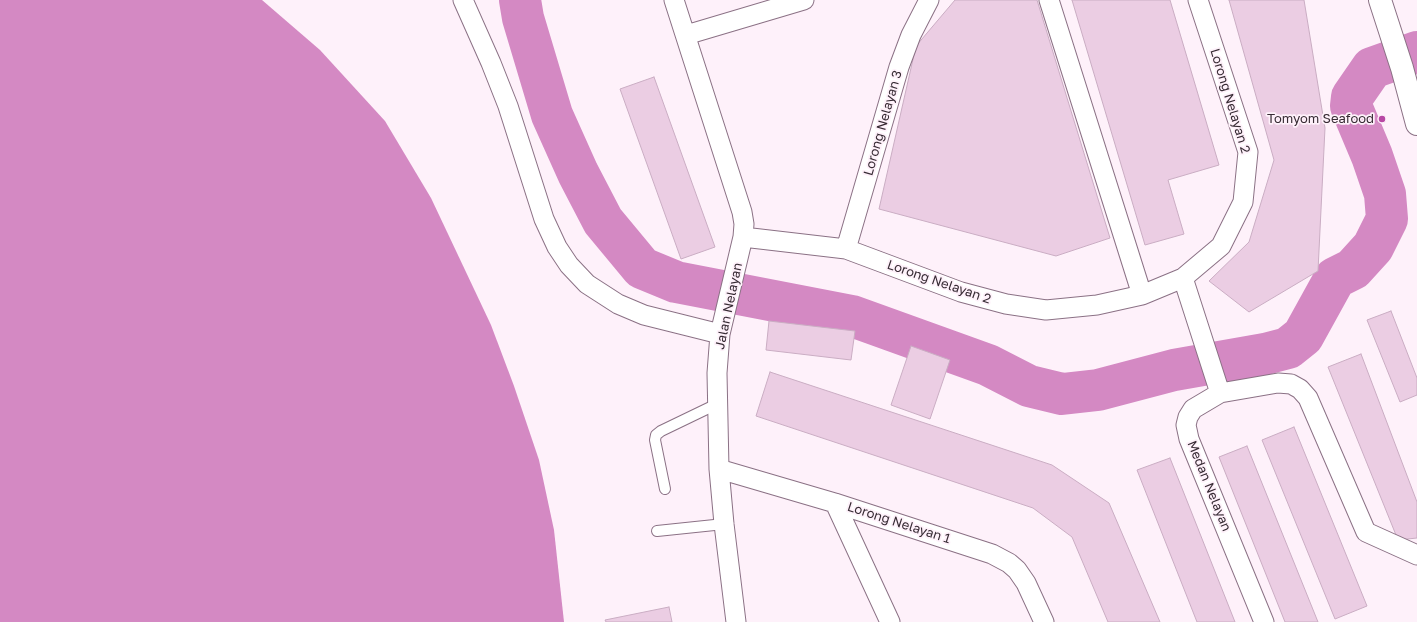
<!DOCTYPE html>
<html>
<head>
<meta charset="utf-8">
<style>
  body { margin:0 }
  canvas { display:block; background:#fef1fa }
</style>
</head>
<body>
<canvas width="1417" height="622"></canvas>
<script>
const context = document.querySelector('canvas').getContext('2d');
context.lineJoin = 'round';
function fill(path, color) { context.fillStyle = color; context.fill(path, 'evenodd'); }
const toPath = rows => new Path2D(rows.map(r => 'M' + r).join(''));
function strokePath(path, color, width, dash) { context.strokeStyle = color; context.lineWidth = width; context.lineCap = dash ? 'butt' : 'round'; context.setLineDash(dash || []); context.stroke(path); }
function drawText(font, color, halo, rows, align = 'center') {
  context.font = font + ' "Golos Text",sans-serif'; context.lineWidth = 3.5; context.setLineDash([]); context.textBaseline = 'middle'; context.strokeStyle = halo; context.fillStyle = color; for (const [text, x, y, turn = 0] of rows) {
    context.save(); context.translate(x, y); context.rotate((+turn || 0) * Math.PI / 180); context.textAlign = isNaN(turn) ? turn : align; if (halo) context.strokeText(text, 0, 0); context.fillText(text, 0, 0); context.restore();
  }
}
const water = toPath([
  [0,0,262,0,320,50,385,121,431,198,491,325,514,386,539,460,554,530,564,622,0,622]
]);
const river = toPath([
  [520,0,523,18,552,115,578,173,603,221,642,268,676,282,852,316,988,365,1029,386,1062,394,1098,390,1174,370,1265,354,1288,348,1303,336,1335,278,1353,269,1373,247,1387,219,1385,194,1372,156,1351,106,1352,97,1372,68,1417,52]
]);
const building = toPath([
  [955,0,1037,0,1110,238,1056,256,879,209,916,46,955,0],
  [1072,0,1170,0,1219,165,1168,180,1184,234,1145,245,1072,0],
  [1229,0,1304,0,1325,128,1318,271,1249,312,1209,281,1249,242,1274,160,1229,0],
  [654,77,715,247,681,259,620,89,654,77],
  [1391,311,1417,378,1417,395,1400,402,1367,320,1391,311],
  [769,321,855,331,851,360,766,350,769,321],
  [911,346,950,360,930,419,891,405,911,346],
  [1361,354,1417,502,1417,538,1398,540,1328,367,1361,354],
  [770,372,1052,465,1109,503,1160,622,1108,622,1072,537,1033,508,756,416,770,372],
  [1294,427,1367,606,1335,619,1262,440,1294,427],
  [1247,446,1318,622,1285,622,1219,457,1247,446],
  [1170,458,1235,622,1197,622,1137,470,1170,458],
  [669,607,672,622,606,622,605,620,669,607]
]);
const service = toPath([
  [665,489,655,440,656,435,661,431,717,404],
  [657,531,724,524]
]);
const minor = toPath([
  [463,0,491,63,508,106,544,219,557,247,569,265,587,284,618,304,644,315,720,334],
  [674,0,742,212,744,224,743,237,720,334,717,373,719,469,724,524,736,622],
  [1049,0,1142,295],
  [686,35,804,0],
  [743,237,846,249,961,292,1006,304,1046,310,1097,305,1142,295,1183,278,1221,246,1243,202,1248,152,1198,0],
  [846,249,899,67,911,35,929,0],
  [1183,278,1220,393],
  [719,469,835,503,992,554,1009,563,1017,570,1026,583,1044,622],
  [835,503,890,622],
  [1264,622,1189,439,1186,425,1188,417,1193,409,1220,393,1278,383,1291,384,1300,389,1308,398,1366,532,1417,555]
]);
const secondary = toPath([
  [1380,0,1402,68,1417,124]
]);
const markers = [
  [1382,119,4,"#b848a4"]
];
const streetNames = [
  ["Lorong Nelayan 2",1230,101,73],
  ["Lorong Nelayan 3",883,123,-74],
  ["Lorong Nelayan 2",939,282,19],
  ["Jalan Nelayan",729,306,-78],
  ["Medan Nelayan",1209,486,68],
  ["Lorong Nelayan 1",899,523,18]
];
const poiNames = [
  ["Tomyom Seafood",1374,119]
];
fill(water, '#d489c3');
strokePath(river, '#d489c3', 42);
fill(building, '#ebcde3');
strokePath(building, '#caadc3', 1);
strokePath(service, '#8b7185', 12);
strokePath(minor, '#8b7185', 21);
strokePath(secondary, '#8b7185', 24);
strokePath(service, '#fff', 10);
strokePath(minor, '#fff', 19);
strokePath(secondary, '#fff', 22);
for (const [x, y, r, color] of markers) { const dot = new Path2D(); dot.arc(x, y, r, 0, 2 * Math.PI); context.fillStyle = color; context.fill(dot); strokePath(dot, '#fef1fa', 1.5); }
drawText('13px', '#372b34', '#fef1fa', streetNames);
drawText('13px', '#372b34', '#fef1fa', poiNames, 'right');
</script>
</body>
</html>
